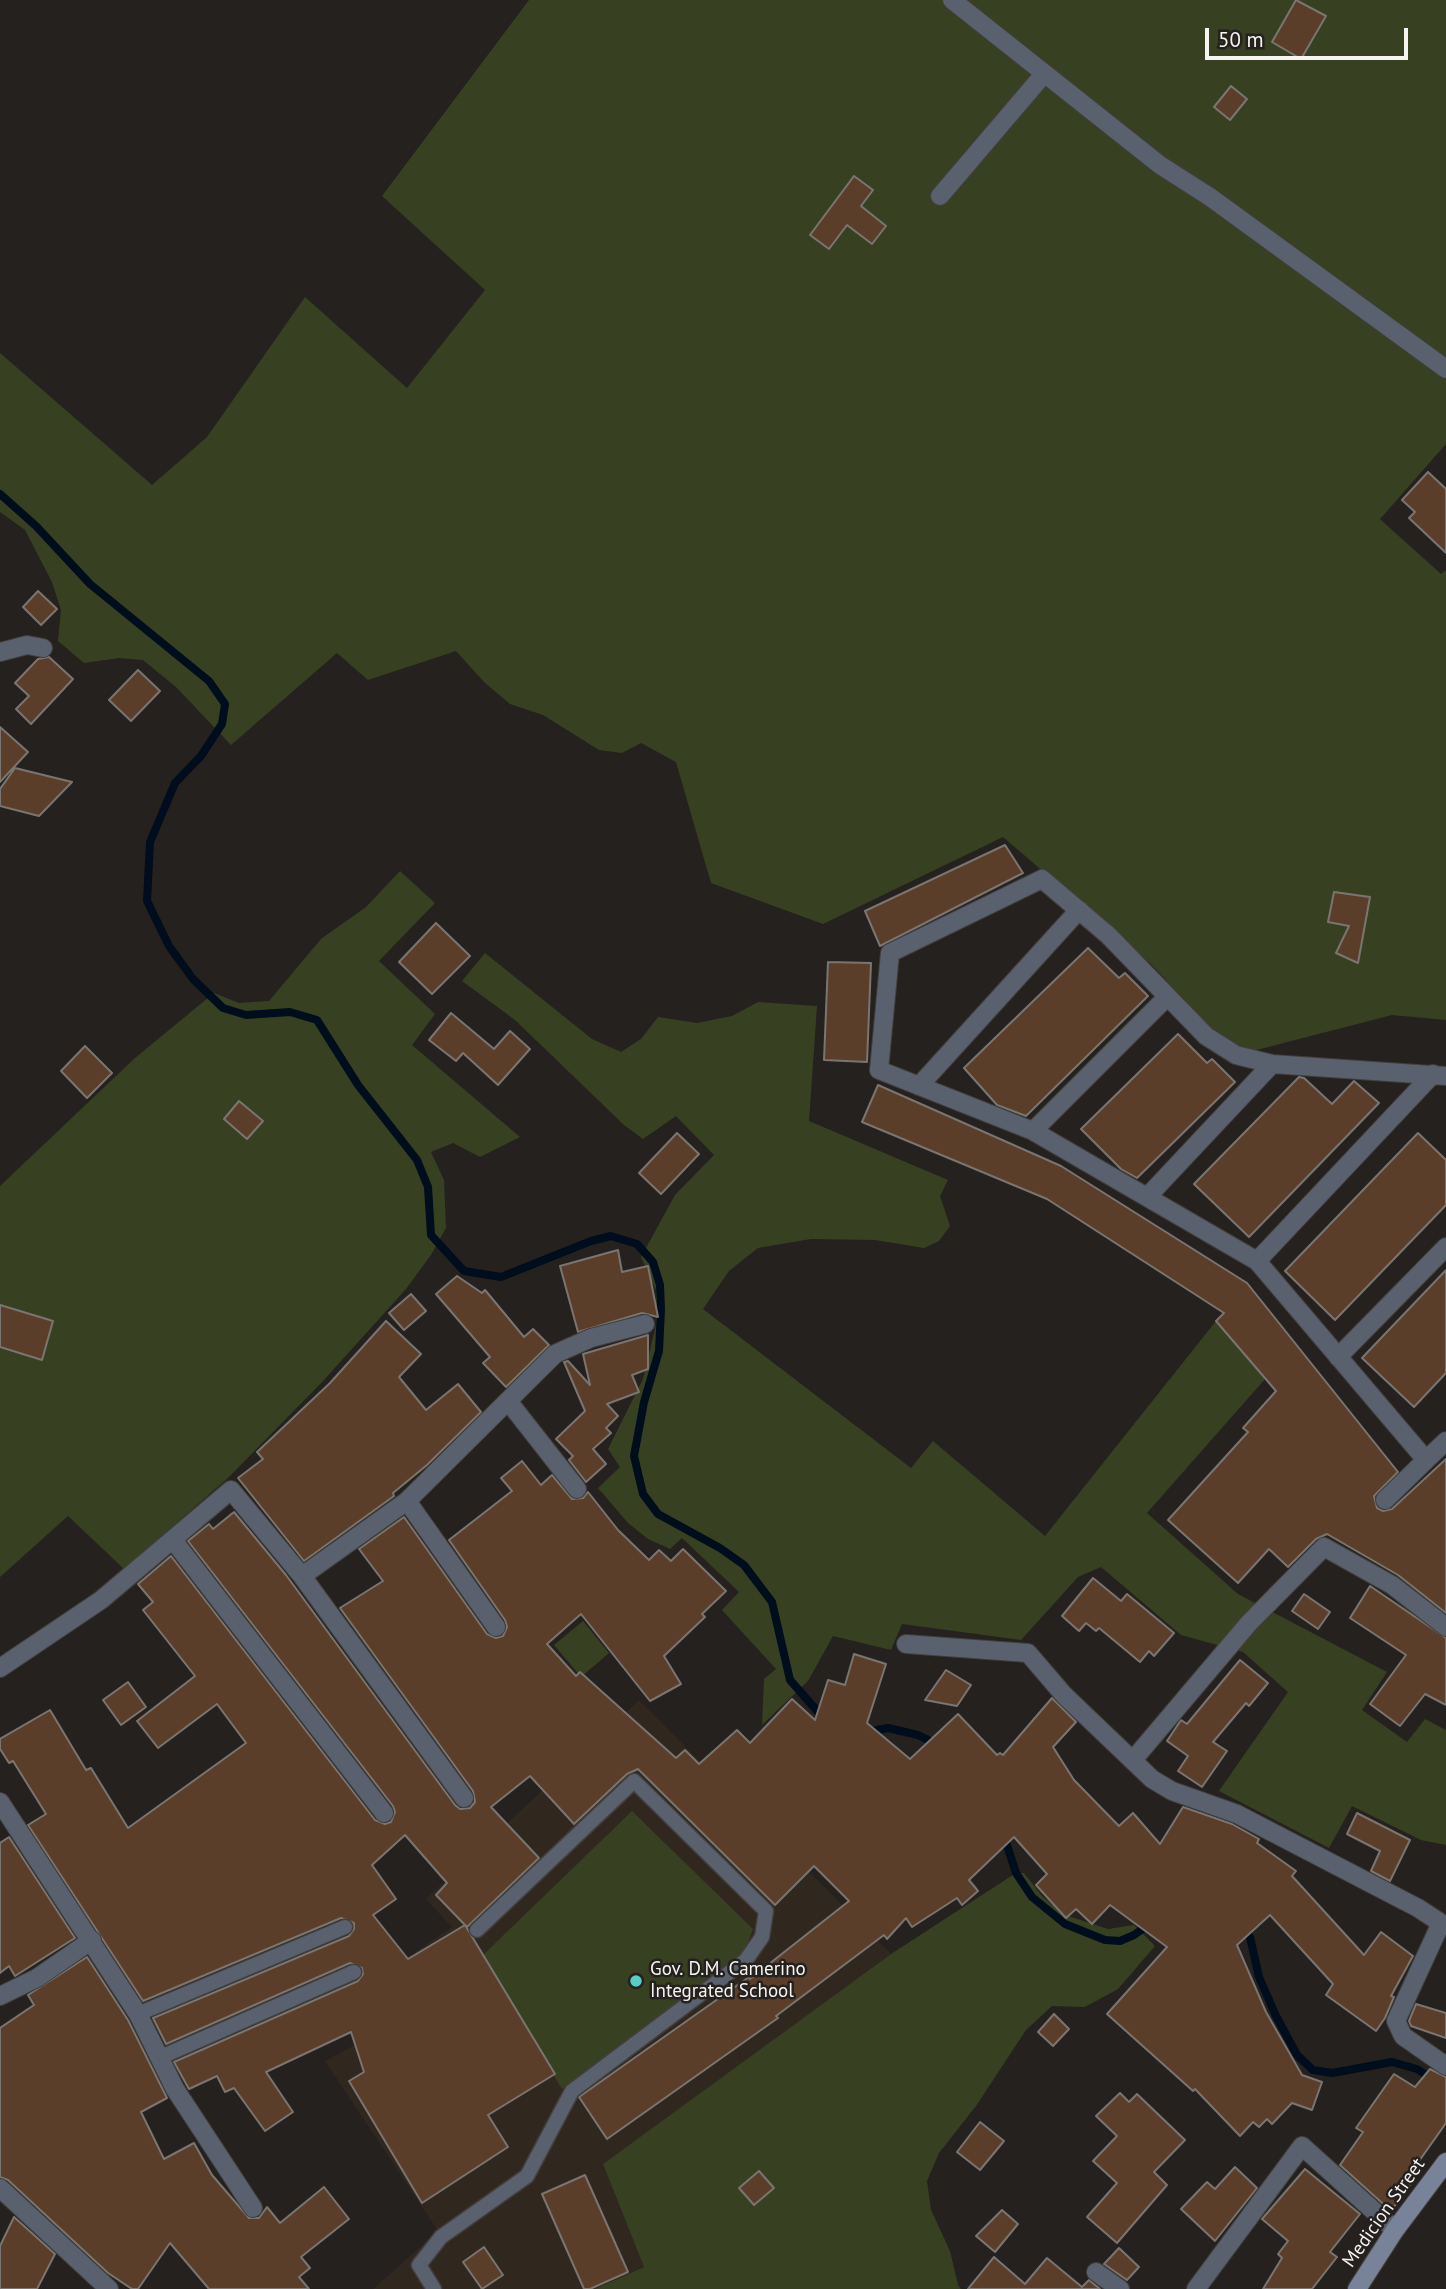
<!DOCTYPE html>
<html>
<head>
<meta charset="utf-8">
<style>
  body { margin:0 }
  #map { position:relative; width:1446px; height:2289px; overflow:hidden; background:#25211e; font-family:"PT Sans",sans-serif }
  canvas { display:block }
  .scale { position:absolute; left:1205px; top:28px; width:203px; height:32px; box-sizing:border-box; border:4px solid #f6f4f1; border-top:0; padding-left:9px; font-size:21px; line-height:24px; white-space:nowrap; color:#f6f4f1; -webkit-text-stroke:5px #25211e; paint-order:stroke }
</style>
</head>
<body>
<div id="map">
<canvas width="1446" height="2289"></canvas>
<div class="scale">50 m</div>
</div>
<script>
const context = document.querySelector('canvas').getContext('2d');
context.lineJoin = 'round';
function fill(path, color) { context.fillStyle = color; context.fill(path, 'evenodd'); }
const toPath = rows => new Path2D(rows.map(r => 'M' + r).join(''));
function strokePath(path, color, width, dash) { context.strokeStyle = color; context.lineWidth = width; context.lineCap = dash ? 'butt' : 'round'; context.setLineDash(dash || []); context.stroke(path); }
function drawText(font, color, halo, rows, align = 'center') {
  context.font = font + ' "PT Sans",sans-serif'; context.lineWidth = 5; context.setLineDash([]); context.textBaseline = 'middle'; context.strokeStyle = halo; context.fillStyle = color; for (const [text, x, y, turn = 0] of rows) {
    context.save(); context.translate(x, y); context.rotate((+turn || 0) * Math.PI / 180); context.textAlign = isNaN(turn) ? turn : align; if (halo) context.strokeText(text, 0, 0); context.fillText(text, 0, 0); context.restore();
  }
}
const built = toPath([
  [639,1700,891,1954,603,2164,644,2267,595,2289,373,2289,438,2231,325,2061,433,2003,405,1959,452,1927,426,1899]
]);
const green = toPath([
  [529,0,1446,0,1446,444,1380,519,1441,574,1446,570,1446,1020,1392,1015,1245,1053,1218,1036,1152,965,1003,837,823,924,711,883,676,762,641,743,622,753,599,750,543,715,510,704,484,682,456,651,368,680,337,653,231,745,176,687,143,660,119,658,84,663,58,641,61,610,52,582,25,530,0,512,0,353,152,485,207,437,305,297,407,388,485,290,382,196],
  [400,871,435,903,379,961,435,1014,412,1045,520,1137,480,1157,453,1143,431,1152,444,1180,446,1228,431,1255,406,1289,323,1381,229,1477,124,1569,68,1516,0,1577,0,1186,135,1058,214,993,239,1003,269,1001,321,939,366,907],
  [485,953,592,1039,621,1052,641,1039,658,1017,697,1023,732,1016,758,1002,817,1006,809,1121,948,1180,940,1196,950,1226,939,1241,924,1248,875,1240,811,1239,758,1248,729,1271,703,1309,911,1468,933,1441,1045,1536,1216,1321,1265,1379,1147,1513,1238,1594,1387,1672,1362,1710,1407,1742,1425,1719,1446,1730,1446,1845,1421,1840,1352,1806,1329,1848,1219,1791,1288,1692,1243,1652,1181,1635,1101,1567,1078,1577,1021,1640,902,1624,891,1650,833,1636,808,1681,762,1725,764,1679,776,1669,722,1610,739,1592,682,1538,670,1549,648,1539,628,1523,598,1488,620,1467,608,1449,643,1379,656,1325,656,1290,641,1257,675,1195,714,1155,676,1116,643,1139,624,1125,515,1020,462,981],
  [583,1621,609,1653,581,1677,554,1645],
  [632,1811,753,1929,738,1970,562,2089,481,1957],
  [1016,1873,1024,1873,1042,1896,1065,1915,1108,1929,1134,1925,1155,1946,1118,1989,1085,2007,1052,2006,1026,2030,976,2106,939,2153,927,2181,931,2210,950,2251,958,2285,961,2289,595,2289,644,2267,603,2164,891,1954]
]);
const stream = toPath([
  [0,494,36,526,90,584,209,681,225,704,222,724,201,756,175,783,150,842,147,901,169,946,193,979,223,1008,246,1015,290,1012,317,1020,358,1085,417,1160,428,1187,431,1235,464,1271,501,1277,591,1241,611,1236,637,1244,653,1262,660,1285,661,1309,659,1351,644,1402,634,1456,643,1494,658,1514,720,1548,744,1565,772,1602,790,1680,819,1713,827,1717],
  [867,1732,888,1728,918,1735,938,1745],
  [1003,1833,1016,1873,1032,1897,1065,1924,1105,1940,1120,1941,1134,1935,1151,1923],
  [1240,1927,1250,1937,1259,1977,1276,2016,1297,2055,1313,2070,1332,2073,1392,2062,1417,2069,1446,2088]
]);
const building = toPath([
  [1296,0,1326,16,1301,59,1272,42,1296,0],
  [1231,86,1247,99,1230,120,1214,107,1231,86],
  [854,176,873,190,861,206,886,226,872,244,847,225,829,249,810,235,854,176],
  [1428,472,1446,489,1446,553,1409,518,1415,512,1402,500,1428,472],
  [38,591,57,609,41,625,23,607,38,591],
  [49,657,73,679,31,724,16,709,29,696,15,683,38,659,49,657],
  [138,670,160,691,131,721,109,700,138,670],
  [0,727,28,752,0,782,0,727],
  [15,768,72,782,39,816,0,806,0,789,15,768],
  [1005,845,1023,873,880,946,865,911,1005,845],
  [1334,892,1370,897,1358,963,1336,953,1349,926,1328,922,1334,892],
  [436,923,470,956,432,994,399,962,436,923],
  [1088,948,1119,978,1125,973,1148,996,1026,1116,997,1105,964,1068,1088,948],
  [828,962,871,963,867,1062,824,1060,828,962],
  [451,1013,494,1049,510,1031,530,1049,498,1085,463,1053,456,1061,429,1040,451,1013],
  [1178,1034,1207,1063,1212,1059,1235,1082,1137,1178,1121,1169,1081,1129,1178,1034],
  [85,1046,112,1073,87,1098,61,1071,85,1046],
  [1299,1077,1304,1078,1332,1104,1354,1081,1379,1103,1249,1237,1194,1184,1299,1077],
  [878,1085,1061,1166,1247,1283,1398,1472,1374,1496,1377,1508,1383,1511,1392,1509,1446,1459,1446,1613,1398,1575,1327,1534,1316,1539,1288,1567,1269,1549,1238,1583,1168,1520,1248,1432,1243,1428,1276,1391,1216,1321,1224,1313,1047,1199,862,1122,878,1085],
  [239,1101,263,1121,247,1139,224,1119,239,1101],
  [677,1133,699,1154,661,1194,639,1173,677,1133],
  [1418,1133,1446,1160,1446,1205,1335,1320,1285,1271,1418,1133],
  [618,1250,622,1272,648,1266,658,1317,642,1313,578,1332,560,1266,618,1250],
  [1446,1270,1446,1373,1414,1407,1362,1358,1446,1270],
  [457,1276,482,1293,485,1290,524,1337,533,1329,549,1345,506,1387,483,1363,490,1357,436,1294,457,1276],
  [411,1294,426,1311,404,1330,389,1313,411,1294],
  [0,1305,53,1321,42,1360,0,1347,0,1305],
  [386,1321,421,1354,399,1377,426,1410,458,1384,481,1412,427,1465,393,1493,394,1496,304,1561,238,1478,263,1459,257,1452,330,1383,386,1321],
  [648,1335,648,1369,632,1375,639,1392,607,1404,618,1416,606,1428,611,1433,593,1449,606,1464,586,1482,569,1460,573,1456,556,1439,585,1411,564,1362,568,1361,590,1385,583,1354,648,1335],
  [522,1461,541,1485,552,1475,572,1499,583,1498,588,1492,618,1530,649,1560,659,1550,671,1561,683,1549,726,1591,702,1614,705,1617,664,1656,681,1684,650,1701,581,1614,547,1644,576,1676,580,1672,676,1758,685,1750,699,1764,737,1730,750,1743,792,1699,815,1720,828,1680,845,1685,854,1654,886,1664,867,1723,910,1759,958,1714,997,1755,1000,1753,1003,1755,1052,1698,1076,1722,1053,1747,1074,1780,1119,1826,1133,1813,1160,1844,1183,1807,1232,1824,1259,1839,1257,1843,1296,1871,1292,1876,1364,1955,1381,1932,1413,1956,1391,1996,1394,1997,1385,2018,1376,2031,1326,1995,1333,1984,1270,1915,1237,1945,1266,2012,1302,2075,1322,2082,1312,2110,1292,2103,1272,2124,1267,2119,1259,2127,1253,2122,1240,2136,1195,2089,1193,2091,1107,2014,1167,1947,1110,1905,1092,1924,1076,1909,1066,1918,1036,1885,1047,1874,1014,1837,969,1880,978,1891,962,1905,957,1898,912,1927,906,1918,887,1939,884,1935,776,2016,778,2018,607,2139,579,2097,749,1977,750,1979,849,1901,814,1866,775,1905,638,1769,627,1774,574,1824,530,1776,491,1807,539,1858,467,1927,465,1925,555,2074,488,2115,508,2147,422,2203,349,2081,364,2072,351,2032,266,2072,293,2112,265,2131,234,2088,225,2092,217,2076,189,2089,174,2062,358,1981,363,1974,362,1968,350,1963,166,2044,153,2018,349,1936,354,1929,354,1923,341,1918,143,2001,28,1825,46,1814,13,1761,9,1763,0,1749,0,1739,50,1710,86,1770,91,1768,128,1828,246,1743,217,1704,158,1748,137,1721,195,1676,143,1610,153,1602,138,1584,171,1556,375,1820,385,1824,391,1822,395,1812,393,1806,188,1541,209,1524,213,1529,234,1512,286,1575,455,1805,460,1809,470,1808,475,1802,473,1791,340,1608,383,1581,359,1549,404,1517,487,1634,496,1638,503,1636,507,1627,505,1620,449,1540,512,1491,501,1478,522,1461],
  [405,1835,447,1883,436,1895,465,1925,408,1959,373,1915,396,1899,372,1865,405,1835],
  [1093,1578,1121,1601,1127,1594,1174,1633,1154,1656,1149,1651,1140,1662,1099,1628,1096,1631,1086,1623,1079,1631,1062,1616,1093,1578],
  [1370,1586,1446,1638,1446,1705,1425,1694,1400,1726,1370,1704,1406,1655,1350,1618,1370,1586],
  [1304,1594,1330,1612,1318,1629,1292,1611,1304,1594],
  [1240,1660,1268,1683,1249,1706,1246,1703,1213,1742,1227,1751,1202,1787,1178,1771,1188,1756,1167,1741,1181,1720,1187,1724,1240,1660],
  [946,1670,971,1685,957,1706,925,1700,946,1670],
  [128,1682,146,1707,121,1725,103,1700,128,1682],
  [1357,1813,1410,1840,1390,1881,1371,1871,1380,1851,1347,1834,1357,1813],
  [9,1837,75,1938,15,1976,9,1966,0,1973,0,1843,9,1837],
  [87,1957,128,2020,167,2098,141,2112,164,2159,194,2143,212,2175,249,2218,259,2218,267,2207,280,2223,324,2187,349,2219,301,2257,310,2268,299,2277,309,2289,209,2289,170,2243,138,2289,132,2289,108,2273,8,2180,0,2177,0,2028,34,2005,28,1995,87,1957],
  [1416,2004,1446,2013,1446,2038,1411,2026,1409,2021,1416,2004],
  [1054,2014,1069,2029,1053,2046,1038,2032,1054,2014],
  [1430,2069,1446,2077,1446,2123,1407,2178,1412,2182,1391,2211,1340,2165,1363,2132,1356,2128,1394,2074,1415,2087,1430,2069],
  [1120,2093,1129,2102,1137,2094,1185,2140,1154,2172,1167,2185,1117,2243,1087,2217,1117,2183,1093,2161,1117,2136,1096,2116,1120,2093],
  [980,2122,1004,2141,980,2170,957,2152,980,2122],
  [1235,2167,1257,2188,1215,2241,1181,2209,1207,2182,1215,2189,1235,2167],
  [1305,2169,1360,2214,1330,2252,1337,2257,1312,2289,1263,2289,1282,2258,1278,2254,1288,2241,1262,2219,1305,2169],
  [759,2171,774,2188,754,2205,739,2188,759,2171],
  [585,2175,628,2272,590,2289,584,2289,542,2194,585,2175],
  [1002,2210,1018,2224,995,2252,976,2236,1002,2210],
  [14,2217,55,2254,37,2289,0,2289,0,2246,14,2217],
  [484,2247,503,2275,482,2289,463,2262,484,2247],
  [1119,2248,1139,2267,1127,2280,1104,2264,1119,2248],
  [994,2257,1025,2284,1047,2258,1082,2287,1089,2280,1100,2289,968,2289,994,2257]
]);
const lane = toPath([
  [138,2014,345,1927],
  [161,2057,354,1972],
  [434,2289,419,2265,441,2237,527,2176,572,2091,746,1960,762,1937,766,1911,634,1781,477,1930]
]);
const street = toPath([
  [952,0,1160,165,1210,197,1446,369],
  [940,196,1044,74],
  [0,652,27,645,43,648],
  [1446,1076,1272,1064,1236,1055,1206,1036,1108,935,1042,879,890,953,879,1070,1033,1131,1257,1261,1426,1460,1446,1441],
  [919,1086,1079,910],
  [1033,1131,1166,998],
  [1149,1195,1272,1064],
  [1257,1261,1433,1074],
  [1338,1357,1446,1247],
  [508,1401,577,1489],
  [1385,1500,1426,1460],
  [407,1501,496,1627],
  [173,1540,384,1813],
  [302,1576,407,1501,555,1354,591,1338,645,1324],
  [906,1644,1028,1653,1064,1695,1152,1779,1172,1791,1237,1814,1418,1908,1441,1923,1396,2021,1403,2036,1446,2066],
  [0,1668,101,1600,231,1490,302,1576,464,1798],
  [1133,1760,1249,1623,1324,1547,1392,1585,1446,1627],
  [0,1802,138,2014,175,2089,253,2208],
  [0,1996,37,1978,92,1940],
  [0,2188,109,2289],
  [1096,2272,1120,2289],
  [1196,2289,1302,2146,1395,2230]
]);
const secondary = toPath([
  [1357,2289,1395,2230,1446,2162]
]);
const markers = [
  [636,1981,7,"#56cec3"]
];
const poiNames = [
  ["Gov. D.M. Camerino",650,1970],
  ["Integrated School",650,1992]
];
const streetNames = [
  ["Medicion Street",1384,2213,-55]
];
fill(built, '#30271f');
fill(green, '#374122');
strokePath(stream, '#000d1c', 8);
fill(building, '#5b3e29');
strokePath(building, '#7a7571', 2);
strokePath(lane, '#423f3c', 17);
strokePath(street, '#423f3c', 20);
strokePath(secondary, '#423f3c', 20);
strokePath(lane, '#59606e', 14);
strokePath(street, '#59606e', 18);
strokePath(secondary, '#788399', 18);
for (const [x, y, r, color] of markers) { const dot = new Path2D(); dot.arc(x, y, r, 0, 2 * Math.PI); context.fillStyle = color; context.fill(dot); strokePath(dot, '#25211e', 2.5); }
drawText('19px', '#f6f4f1', '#25211e', poiNames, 'left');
drawText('19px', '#f6f4f1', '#25211e', streetNames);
</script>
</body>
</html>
